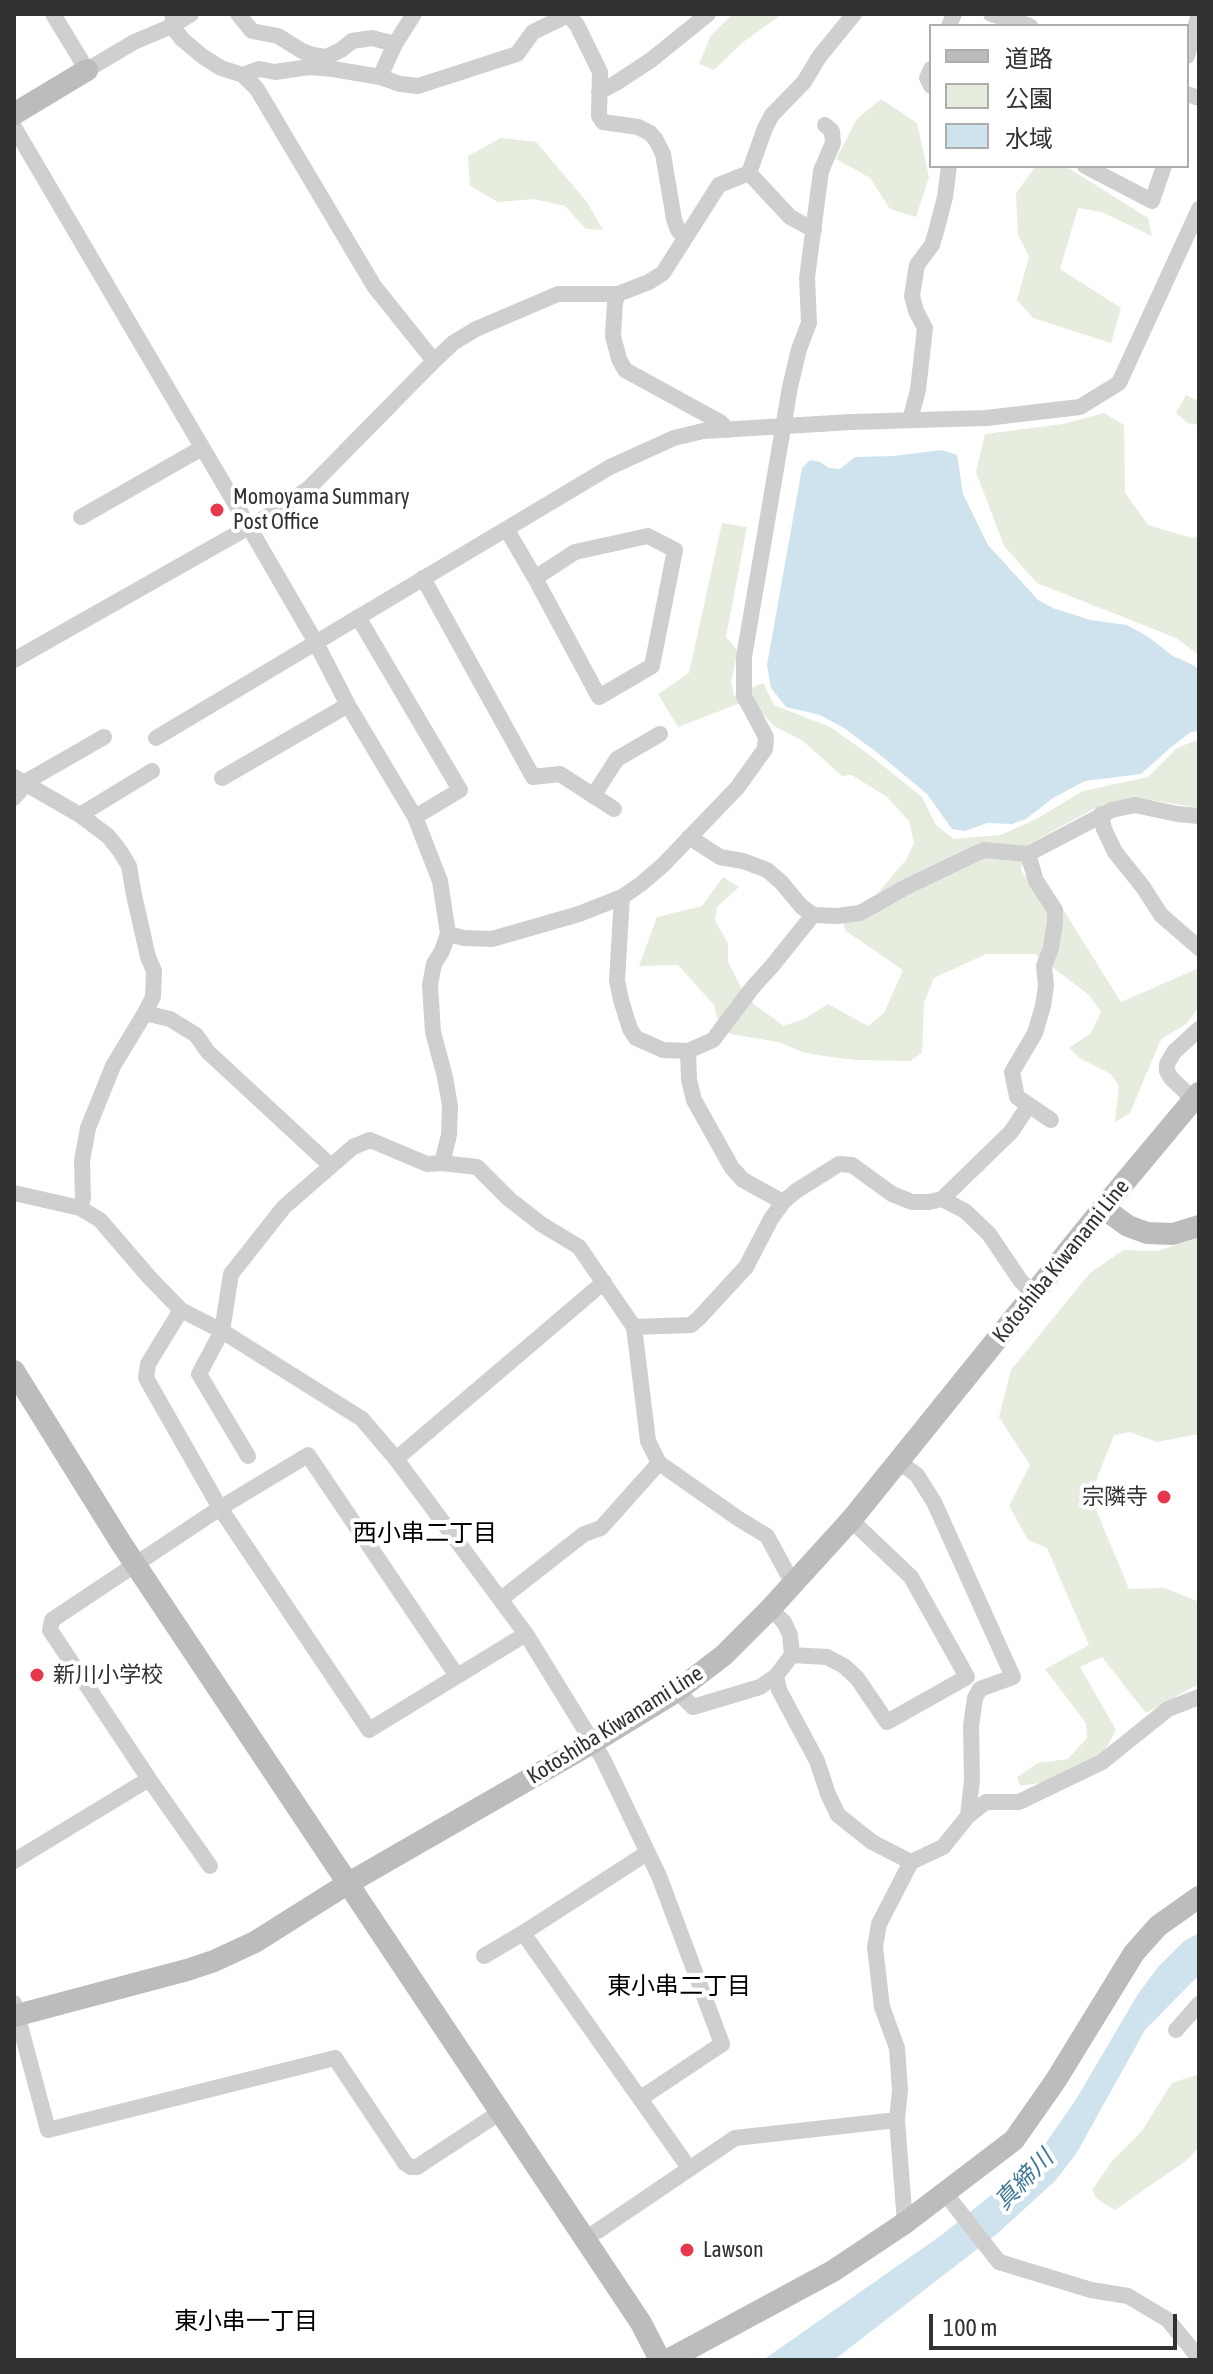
<!DOCTYPE html>
<html>
<head>
<meta charset="utf-8">
<style>
  body { margin:0 }
  #map { position:relative; width:1213px; height:2374px; overflow:hidden; background:#fff; font-family:"Asap Condensed","Noto Sans JP",sans-serif }
  canvas { display:block }
  .frame { position:absolute; inset:0; border:16px solid #323232; pointer-events:none }
  .legend { position:absolute; left:929px; top:24px; width:260px; height:144px; box-sizing:border-box; background:#fff; border:2px solid #adadad; margin:0; padding:10px 14px; list-style:none; font-size:24px; color:#323232 }
  .legend li { display:flex; align-items:center; gap:16px; height:40px }
  .legend b { width:40px; border:2px solid #adadad }
  .scale { position:absolute; left:929px; top:2314px; width:248px; height:36px; box-sizing:border-box; border:4px solid #323232; border-top:0; padding-left:10px; font-size:24px; line-height:28px; white-space:nowrap; color:#323232; -webkit-text-stroke:6px #fff; paint-order:stroke }
</style>
</head>
<body>
<div id="map">
<canvas width="1213" height="2374"></canvas>
<div class="frame"></div>
<ul class="legend">
<li><b style="height:10px;background:#bcbcbc"></b>道路</li>
<li><b style="height:22px;background:#e6ecde"></b>公園</li>
<li><b style="height:22px;background:#cee3ee"></b>水域</li>
</ul>
<div class="scale">100 m</div>
</div>
<script>
const context = document.querySelector('canvas').getContext('2d');
context.lineJoin = 'round';
function fill(path, color) { context.fillStyle = color; context.fill(path, 'evenodd'); }
const toPath = rows => new Path2D(rows.map(r => 'M' + r).join(''));
function strokePath(path, color, width, dash) { context.strokeStyle = color; context.lineWidth = width; context.lineCap = dash ? 'butt' : 'round'; context.setLineDash(dash || []); context.stroke(path); }
function drawText(font, color, halo, rows, align = 'center') {
  context.font = font + ' "Asap Condensed","Noto Sans JP",sans-serif'; context.lineWidth = 8; context.setLineDash([]); context.textBaseline = 'middle'; context.strokeStyle = halo; context.fillStyle = color; for (const [text, x, y, turn = 0] of rows) {
    context.save(); context.translate(x, y); context.rotate((+turn || 0) * Math.PI / 180); context.textAlign = isNaN(turn) ? turn : align; if (halo) context.strokeText(text, 0, 0); context.fillText(text, 0, 0); context.restore();
  }
}
const green = toPath([
  [733,14,782,14,742,43,714,70,699,64,711,35],
  [881,99,917,123,929,177,916,217,890,209,870,178,836,159,857,119],
  [501,138,536,142,587,202,603,230,586,229,565,206,533,199,498,202,470,186,468,156],
  [1036,166,1058,166,1070,169,1148,218,1152,236,1102,212,1078,208,1060,269,1121,308,1111,343,1033,318,1017,300,1029,257,1018,235,1016,193],
  [1186,395,1199,402,1199,425,1188,423,1176,413],
  [1104,413,1124,425,1125,493,1148,525,1192,538,1199,536,1199,655,1176,638,1037,583,1004,546,976,472,985,434,1063,424],
  [722,523,747,527,726,637,738,651,731,681,734,696,763,683,774,705,830,727,871,756,922,797,936,825,954,839,1001,835,1038,818,1083,791,1148,777,1177,748,1199,739,1199,808,1145,799,1095,808,1029,844,1021,870,1040,897,1061,906,1121,1002,1199,968,1199,1007,1186,1024,1161,1039,1130,1113,1115,1122,1119,1086,1111,1074,1081,1059,1069,1048,1091,1033,1101,1012,1089,995,1035,954,986,954,934,978,924,1002,922,1053,910,1061,855,1060,824,1056,802,1052,778,1042,730,1034,718,1022,714,1005,678,965,639,966,657,917,702,906,723,877,739,887,717,907,715,921,728,943,728,962,741,987,755,1005,784,1026,806,1018,828,1004,868,1026,884,1013,903,970,846,931,842,922,877,894,906,860,914,843,909,821,887,797,852,775,842,776,803,741,774,726,754,705,738,704,678,727,658,694,689,673],
  [1199,1238,1199,1434,1157,1442,1130,1432,1114,1435,1095,1483,1097,1512,1129,1589,1165,1588,1199,1602,1199,1684,1146,1713,1102,1657,1080,1667,1116,1730,1104,1752,1053,1781,1020,1786,1017,1777,1038,1763,1068,1759,1087,1738,1086,1723,1045,1669,1089,1645,1047,1548,1028,1540,1009,1506,1030,1465,999,1417,1011,1370,1089,1274,1123,1250,1157,1251],
  [1199,2074,1199,2147,1187,2160,1115,2210,1097,2199,1092,2190,1112,2161,1142,2131,1172,2083]
]);
const water = toPath([
  [942,450,957,455,963,494,988,545,1038,600,1053,608,1090,620,1127,625,1147,636,1173,656,1195,666,1199,671,1199,731,1191,732,1171,747,1141,774,1085,781,1053,798,1026,819,1012,824,987,823,965,831,952,829,927,794,879,754,844,728,820,715,786,707,771,688,767,665,802,468,810,460,820,462,829,468,840,469,855,457,893,456],
  [1199,1933,1199,1975,1145,2030,1076,2154,1055,2181,998,2233,834,2360,763,2360,943,2234,1027,2166,1043,2147,1075,2101,1138,1994,1158,1967,1184,1941]
]);
const street = toPath([
  [53,14,87,70,134,42,172,26,191,14],
  [173,14,172,26,182,39,202,56,221,68,243,75,257,89,374,286,434,361],
  [238,14,252,31,278,36,302,51,313,55,326,57,341,50,352,41,372,38,395,44],
  [991,14,1013,20],
  [1017,14,1013,20,1030,26],
  [949,26,954,14],
  [1187,56,1199,14],
  [931,69,927,78,931,86],
  [243,75,259,69,275,72,309,67,333,69,380,77,400,84,418,86,517,54,533,32,566,16,571,18,577,25,600,72,599,116,603,122,638,127,650,133,656,140,663,154,674,219,678,230,684,236],
  [380,77,395,44,414,14],
  [599,92,616,83,651,60,708,14],
  [1187,94,1199,98],
  [14,127,249,527,315,641,348,705,415,817,440,881,448,934,442,951,434,964,430,985,433,1032,445,1077,450,1106,449,1135,442,1163],
  [1085,166,1152,201,1164,166],
  [749,173,790,217,814,230],
  [618,294,615,302,613,336,619,359,625,370,720,422,728,430],
  [910,420,918,390,925,328,916,311,912,296,917,265,932,245,937,228,945,197,949,166],
  [81,517,202,448],
  [507,530,535,578],
  [648,536,675,550,652,666,599,697,535,578,575,552,648,536],
  [423,578,533,777,560,774,614,809],
  [358,617,460,790,415,817],
  [14,660,277,511,309,488,434,361,453,343,476,329,558,294,618,294,649,282,663,273,719,185,749,173,765,128,772,115,804,82,819,57,854,14],
  [156,738,610,467,674,438,703,431,851,422,986,418,1080,407,1119,383,1199,209],
  [14,777,80,815,108,836,120,851,129,866,134,895,148,957,154,971,153,997,145,1013,113,1066,88,1128,82,1161,83,1198,80,1208],
  [222,778,348,705],
  [593,796,617,759,660,734],
  [14,798,29,780,104,737],
  [1101,814,1104,829,1115,852,1143,887,1161,915,1199,948],
  [80,815,152,771],
  [1028,854,1036,881,1055,910,1055,922,1051,948,1044,966,1046,986,1043,1006,1035,1033,1012,1072,1017,1097,1051,1120],
  [622,897,617,980,621,1000,630,1029,636,1038,663,1050,688,1051,713,1040,753,987,772,966,813,915,801,906,781,882,767,870,743,861,720,857,689,837],
  [813,915,837,916,860,913,906,887,975,854,984,850,1028,854,1112,810,1135,805,1177,814,1199,816],
  [448,934,464,938,492,939,579,914,622,897,641,884,663,865,737,788,765,749,766,737,744,696,744,657,790,387,799,349,809,323,807,278,821,171,833,143,832,131,825,125],
  [145,1013,170,1019,196,1035,208,1052,330,1165],
  [688,1051,689,1080,694,1100,732,1168,743,1180,783,1202],
  [1194,1100,1171,1078,1167,1071,1167,1064,1174,1052,1199,1029],
  [14,1193,80,1208,100,1220,149,1277,181,1310,222,1331,362,1419,396,1459,526,1634,603,1759,659,1876,722,2044,641,2098],
  [942,1199,1011,1132,1029,1105],
  [181,1310,148,1364,146,1378,220,1508,369,1730,526,1634],
  [634,1327,691,1325,699,1318,746,1267,771,1219,783,1202,796,1191,839,1164,852,1165,892,1194,912,1202,929,1202,942,1199,965,1211,989,1234,1020,1280,1034,1295],
  [248,1456,199,1374,222,1331,231,1274,284,1207,353,1147,370,1140,427,1164,442,1163,477,1167,509,1199,541,1224,579,1247,634,1327,648,1441,659,1463,739,1519,767,1536,793,1584],
  [396,1459,604,1282],
  [899,1462,917,1475,934,1502,1013,1677,980,1689,975,1698,971,1726,972,1780,968,1816,943,1847,911,1862,879,1924,875,1947,882,2007,897,2048,900,2090,897,2120,905,2223],
  [501,1599,584,1534,601,1528,659,1463],
  [792,1655,827,1657,844,1666,857,1678,887,1722,967,1677,911,1577,851,1520],
  [776,1676,779,1690,817,1761,828,1794,838,1815,872,1842,911,1862],
  [677,1691,693,1707,760,1687,776,1676,792,1655,790,1635,784,1622,770,1609],
  [968,1816,986,1802,1019,1802,1102,1762,1168,1709,1199,1697],
  [647,1853,523,1933,689,2168],
  [14,1861,149,1779],
  [210,1866,149,1779,50,1630,52,1620,220,1508,308,1455,457,1676],
  [484,1956,523,1933],
  [14,2003,48,2130,335,2058,405,2163,411,2167,417,2167,499,2113],
  [1176,2030,1199,2004],
  [945,2193,999,2262,1091,2290,1128,2296,1168,2320,1199,2358],
  [585,2238,599,2230,735,2138,897,2120]
]);
const secondary = toPath([
  [14,114,87,70],
  [1103,1208,1128,1226,1147,1233,1173,1234,1199,1226],
  [14,1371,121,1543,641,2323,660,2360],
  [14,2016,187,1970,214,1961,255,1942,347,1884,592,1743,677,1691,724,1655,770,1609,851,1520,1103,1208,1199,1093],
  [668,2360,833,2271,905,2223,1014,2140,1056,2080,1134,1953,1158,1926,1199,1897]
]);
const markers = [
  [217,510,8,"#e8364b"],
  [1164,1497,8,"#e8364b"],
  [37,1675,8,"#e8364b"],
  [687,2250,8,"#e8364b"]
];
const poiNames = [
  ["Momoyama Summary",233,497],
  ["Post Office",233,522],
  ["宗隣寺",1148,1497,"right"],
  ["新川小学校",53,1675],
  ["Lawson",703,2250]
];
const streetNames = [
  ["Kotoshiba Kiwanami Line",1061,1261,-51],
  ["Kotoshiba Kiwanami Line",615,1725,-32]
];
const neighbourhoodNames = [
  ["西小串二丁目",425,1533],
  ["東小串二丁目",679,1986],
  ["東小串一丁目",246,2321]
];
const waterNames = [
  ["真締川",1024,2180,-46]
];
fill(green, '#e6ecde');
fill(water, '#cee3ee');
strokePath(street, '#cfcfcf', 16);
strokePath(secondary, '#bcbcbc', 22);
for (const [x, y, r, color] of markers) { const dot = new Path2D(); dot.arc(x, y, r, 0, 2 * Math.PI); context.fillStyle = color; context.fill(dot); strokePath(dot, '#fff', 3); }
drawText('22px', '#323232', '#fff', poiNames, 'left');
drawText('22px', '#323232', '#fff', streetNames);
drawText('24px', '#000', '#fff', neighbourhoodNames);
drawText('italic 24px', '#3e7997', '#fff', waterNames);
</script>
</body>
</html>
